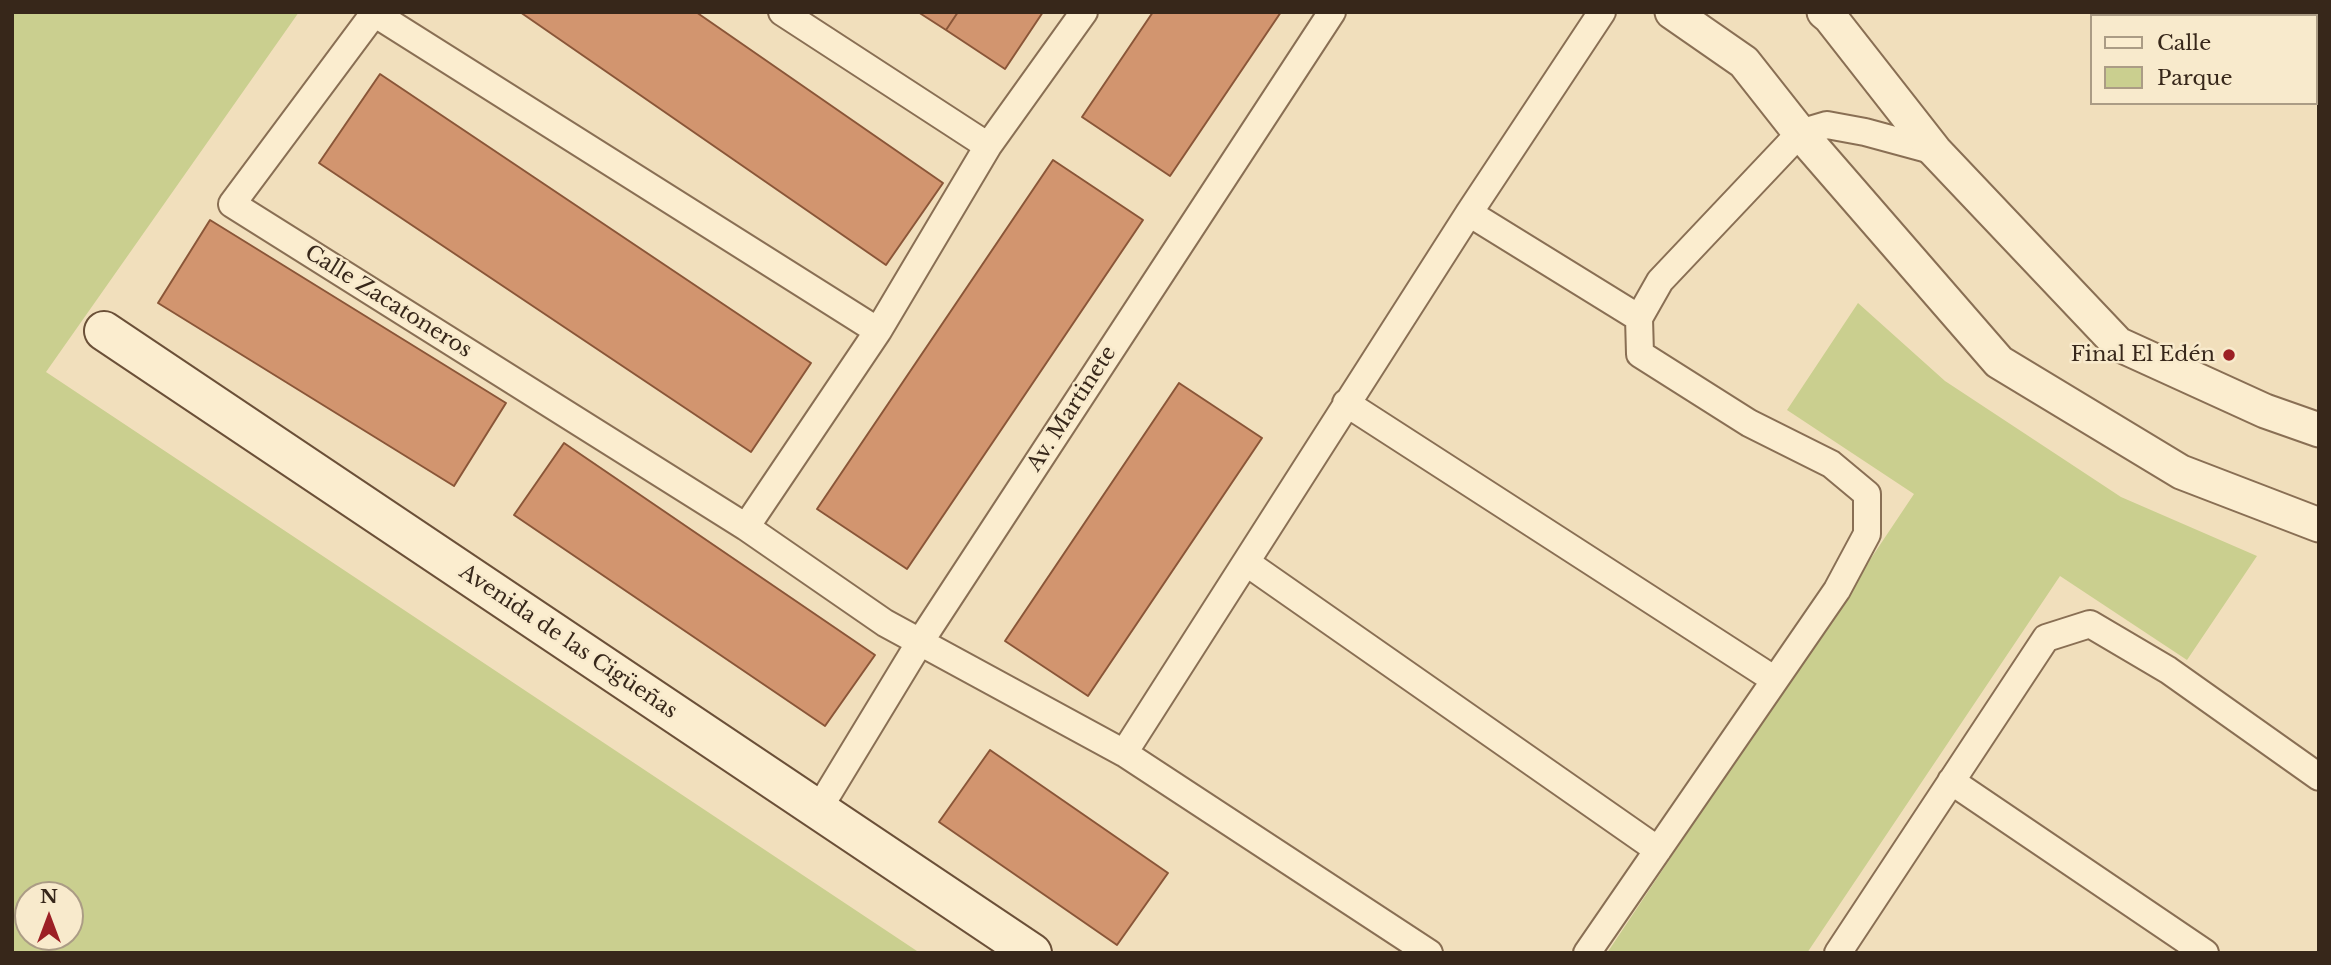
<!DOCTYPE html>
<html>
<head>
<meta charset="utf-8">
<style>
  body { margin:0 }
  #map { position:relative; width:2331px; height:965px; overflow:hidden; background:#f1dfbc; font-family:"Libre Baskerville",serif }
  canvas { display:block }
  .frame { position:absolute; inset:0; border:14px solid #37271a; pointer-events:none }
  .legend { position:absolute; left:2090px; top:14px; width:228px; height:91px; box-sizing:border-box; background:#f8eacc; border:2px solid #ab9c85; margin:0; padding:9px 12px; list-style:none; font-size:21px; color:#37271a }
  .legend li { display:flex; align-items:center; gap:14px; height:35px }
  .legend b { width:35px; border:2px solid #ab9c85 }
  .north { position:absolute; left:14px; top:881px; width:70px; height:70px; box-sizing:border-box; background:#f8eacc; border:2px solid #ab9c85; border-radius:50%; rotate:0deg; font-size:19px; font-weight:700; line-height:28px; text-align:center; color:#37271a }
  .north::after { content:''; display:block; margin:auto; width:24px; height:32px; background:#9c2025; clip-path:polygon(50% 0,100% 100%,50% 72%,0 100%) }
</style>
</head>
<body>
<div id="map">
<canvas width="2331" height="965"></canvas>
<div class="frame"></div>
<ul class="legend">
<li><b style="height:9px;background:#fbedcf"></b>Calle</li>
<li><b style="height:19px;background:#cacf8f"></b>Parque</li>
</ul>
<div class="north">N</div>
</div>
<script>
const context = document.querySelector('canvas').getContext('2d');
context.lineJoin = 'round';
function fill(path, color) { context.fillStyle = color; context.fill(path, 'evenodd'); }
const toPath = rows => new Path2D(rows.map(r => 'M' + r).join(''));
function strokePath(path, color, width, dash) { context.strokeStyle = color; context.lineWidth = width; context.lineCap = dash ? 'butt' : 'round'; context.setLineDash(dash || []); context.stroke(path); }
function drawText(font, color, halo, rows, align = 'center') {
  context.font = font + ' "Libre Baskerville",serif'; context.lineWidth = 5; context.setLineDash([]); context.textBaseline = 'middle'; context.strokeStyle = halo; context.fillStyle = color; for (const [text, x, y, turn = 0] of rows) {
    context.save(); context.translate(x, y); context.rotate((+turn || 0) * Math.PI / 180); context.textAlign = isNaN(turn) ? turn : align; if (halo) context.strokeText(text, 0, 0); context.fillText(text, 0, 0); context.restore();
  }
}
const green = toPath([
  [12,12,299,12,46,372,920,953,12,953],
  [28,895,70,895,70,937,28,937],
  [1858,303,1945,381,2121,497,2257,556,2187,660,2060,576,1807,953,1607,953,1914,494,1787,410]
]);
const building = toPath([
  [520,12,696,12,943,183,886,265,520,12],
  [918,12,958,12,946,30,918,12],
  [958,12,1043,12,1005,69,946,30,958,12],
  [1153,12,1281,12,1170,176,1082,117,1153,12],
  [380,74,811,363,751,452,319,163,380,74],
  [1053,160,1143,220,907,569,817,509,1053,160],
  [210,220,506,403,454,486,158,303,210,220],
  [1179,383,1262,438,1088,696,1005,641,1179,383],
  [564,443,875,655,825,726,514,515,564,443],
  [990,750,1168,873,1117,945,939,822,990,750]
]);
const minor = toPath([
  [375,12,232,204,746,527,885,623,1124,753,1429,953],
  [782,12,988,146],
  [374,13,878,331],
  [1469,213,1639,318],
  [1346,403,1775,680],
  [746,527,878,331,988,146,1084,12],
  [1247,563,1658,850],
  [1124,753,1469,213,1602,12],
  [1951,781,2205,953],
  [818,810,920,642,1332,12],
  [1587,953,1837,590,1867,534,1867,494,1831,464,1749,423,1640,354,1639,318,1660,281,1800,133,1827,125,1865,132,1935,151],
  [1838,953,2046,638,2090,624,2168,670,2319,777]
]);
const tertiary = toPath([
  [1672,12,1744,62,1800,133,1999,362,2181,472,2319,525],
  [1824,12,1830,17,1935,151,2118,344,2265,411,2319,430]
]);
const secondary = toPath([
  [104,331,1032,953]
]);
const markers = [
  [2229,355,7,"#9c2025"]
];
const streetNames = [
  ["Calle Zacatoneros",388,302,32],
  ["Av. Martinete",1072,409,-57],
  ["Avenida de las Cigüeñas",568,642,34]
];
const poiNames = [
  ["Final El Edén",2215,355]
];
fill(green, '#cacf8f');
fill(building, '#d2956f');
strokePath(building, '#8a5638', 2);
strokePath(minor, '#896f54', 30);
strokePath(tertiary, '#896f54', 37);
strokePath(secondary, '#6b5038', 42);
strokePath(minor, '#fbedcf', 26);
strokePath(tertiary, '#fbedcf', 33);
strokePath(secondary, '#fbedcf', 38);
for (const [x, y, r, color] of markers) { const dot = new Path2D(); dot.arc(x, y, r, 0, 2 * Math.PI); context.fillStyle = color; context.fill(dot); strokePath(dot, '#f8eacc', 2.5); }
drawText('21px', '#37271a', '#f8eacc', streetNames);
drawText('21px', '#37271a', '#f8eacc', poiNames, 'right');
</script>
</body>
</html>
